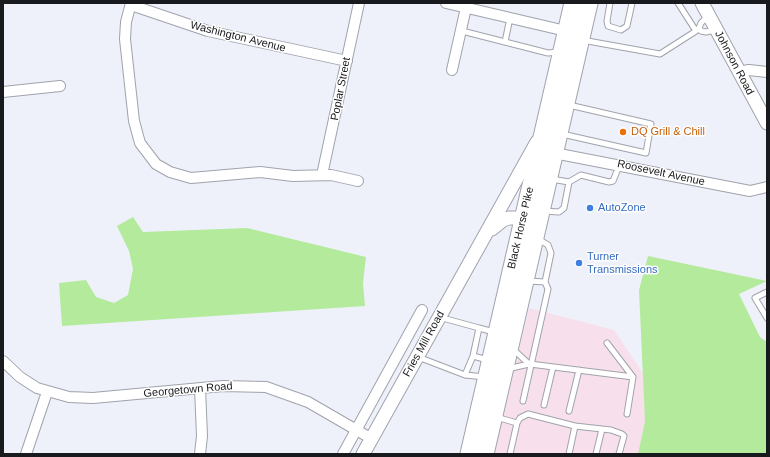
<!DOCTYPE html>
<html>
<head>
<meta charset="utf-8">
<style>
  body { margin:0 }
  #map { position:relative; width:770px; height:457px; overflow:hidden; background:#eef1fa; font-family:Arial,sans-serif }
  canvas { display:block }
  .frame { position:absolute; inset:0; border:4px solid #191a1d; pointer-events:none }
</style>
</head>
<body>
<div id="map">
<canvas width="770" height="457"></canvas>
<div class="frame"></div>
</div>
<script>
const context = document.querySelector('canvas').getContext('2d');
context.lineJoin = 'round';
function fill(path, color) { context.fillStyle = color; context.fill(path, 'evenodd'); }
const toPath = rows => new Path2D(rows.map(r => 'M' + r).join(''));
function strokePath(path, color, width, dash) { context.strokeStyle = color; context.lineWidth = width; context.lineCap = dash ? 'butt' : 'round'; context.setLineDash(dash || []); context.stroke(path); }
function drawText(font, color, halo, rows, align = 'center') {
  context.font = font + ' Arial,sans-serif'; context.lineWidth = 3; context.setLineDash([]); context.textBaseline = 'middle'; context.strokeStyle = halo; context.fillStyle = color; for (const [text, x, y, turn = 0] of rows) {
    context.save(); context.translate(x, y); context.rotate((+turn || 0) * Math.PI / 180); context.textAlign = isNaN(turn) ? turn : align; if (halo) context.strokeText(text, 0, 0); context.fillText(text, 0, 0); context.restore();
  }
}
const commercial = toPath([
  [529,308,614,330,644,375,645,421,638,454,494,454]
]);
const green = toPath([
  [133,217,143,232,247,228,366,257,363,283,365,306,62,326,59,283,86,280,96,297,114,303,128,295,133,269,129,251,117,226],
  [648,256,767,281,739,294,760,337,767,342,767,454,638,454,645,421,639,290]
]);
const lane = toPath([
  [610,3,607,21,608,26,621,30,627,26,632,3],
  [708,16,701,23,699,28,701,31,706,32,715,30],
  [462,31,548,53,558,52],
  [582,40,660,54,696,31,678,3],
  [505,42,510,18],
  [562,134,646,153,651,124,569,105],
  [569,182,581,175,609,182,613,181,619,166],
  [544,211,559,212,564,208,569,182,551,179],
  [528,281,545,282,551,253,548,245,538,239],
  [767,292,755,298,767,318],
  [439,317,479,328],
  [607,343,633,377,627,414],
  [418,357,465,375,485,377],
  [488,360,473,356,479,328,494,332],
  [530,364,633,377],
  [507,369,529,364,513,349],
  [465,375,473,356],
  [523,401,548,289,545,282],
  [544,405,553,367],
  [569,411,579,370],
  [496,417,517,423],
  [510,454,517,423,520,418,528,414,575,426],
  [569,454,575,426,611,430,622,434,624,436,619,454],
  [596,454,602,429]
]);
const street = toPath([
  [131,3,126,22,125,39,134,121,140,143,156,164,170,172,191,178,260,172,293,176,331,175,358,181],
  [446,3,566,31],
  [131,5,208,31,347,61],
  [452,70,467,3],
  [739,72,749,70,767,72],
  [3,92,60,86],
  [554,153,750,191,767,187],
  [322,175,359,3],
  [3,361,20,377,37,388,69,397,93,398,223,386,266,387,308,402,372,439],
  [26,454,47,392],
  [200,454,202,436,200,388],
  [343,454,422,310]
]);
const secondary = toPath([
  [702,3,767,123],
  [492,229,503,220,509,218,522,218,532,214],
  [363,454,537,142]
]);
const highway = toPath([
  [469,454,573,3],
  [485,454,589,3]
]);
const markers = [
  [623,132,4,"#e8710a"],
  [590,208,4,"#3f7fe0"],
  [579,263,4,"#3f7fe0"]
];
const streetNames = [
  ["Washington Avenue",238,37,14],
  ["Johnson Road",734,63,62],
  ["Poplar Street",341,89,-79],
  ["Roosevelt Avenue",661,173,12],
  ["Black Horse Pike",521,228,-77],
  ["Fries Mill Road",424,344,-61],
  ["Georgetown Road",188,390,-5]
];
const foodNames = [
  ["DQ Grill & Chill",631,132]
];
const shopNames = [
  ["AutoZone",598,208],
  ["Turner",587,257],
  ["Transmissions",587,270]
];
fill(commercial, '#f7e0ec');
fill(green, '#b4ea9c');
strokePath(lane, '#a0a3ac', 7);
strokePath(street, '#a0a3ac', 12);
strokePath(secondary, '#a0a3ac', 15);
strokePath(highway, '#a0a3ac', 19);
strokePath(lane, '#fff', 5);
strokePath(street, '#fff', 10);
strokePath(secondary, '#fff', 13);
strokePath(highway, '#fff', 17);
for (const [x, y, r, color] of markers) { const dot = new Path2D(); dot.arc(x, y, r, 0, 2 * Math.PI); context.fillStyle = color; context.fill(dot); strokePath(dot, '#fff', 1.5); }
drawText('11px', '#191a1d', '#fff', streetNames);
drawText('11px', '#c56008', '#fff', foodNames, 'left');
drawText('11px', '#366cbe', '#fff', shopNames, 'left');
</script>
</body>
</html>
